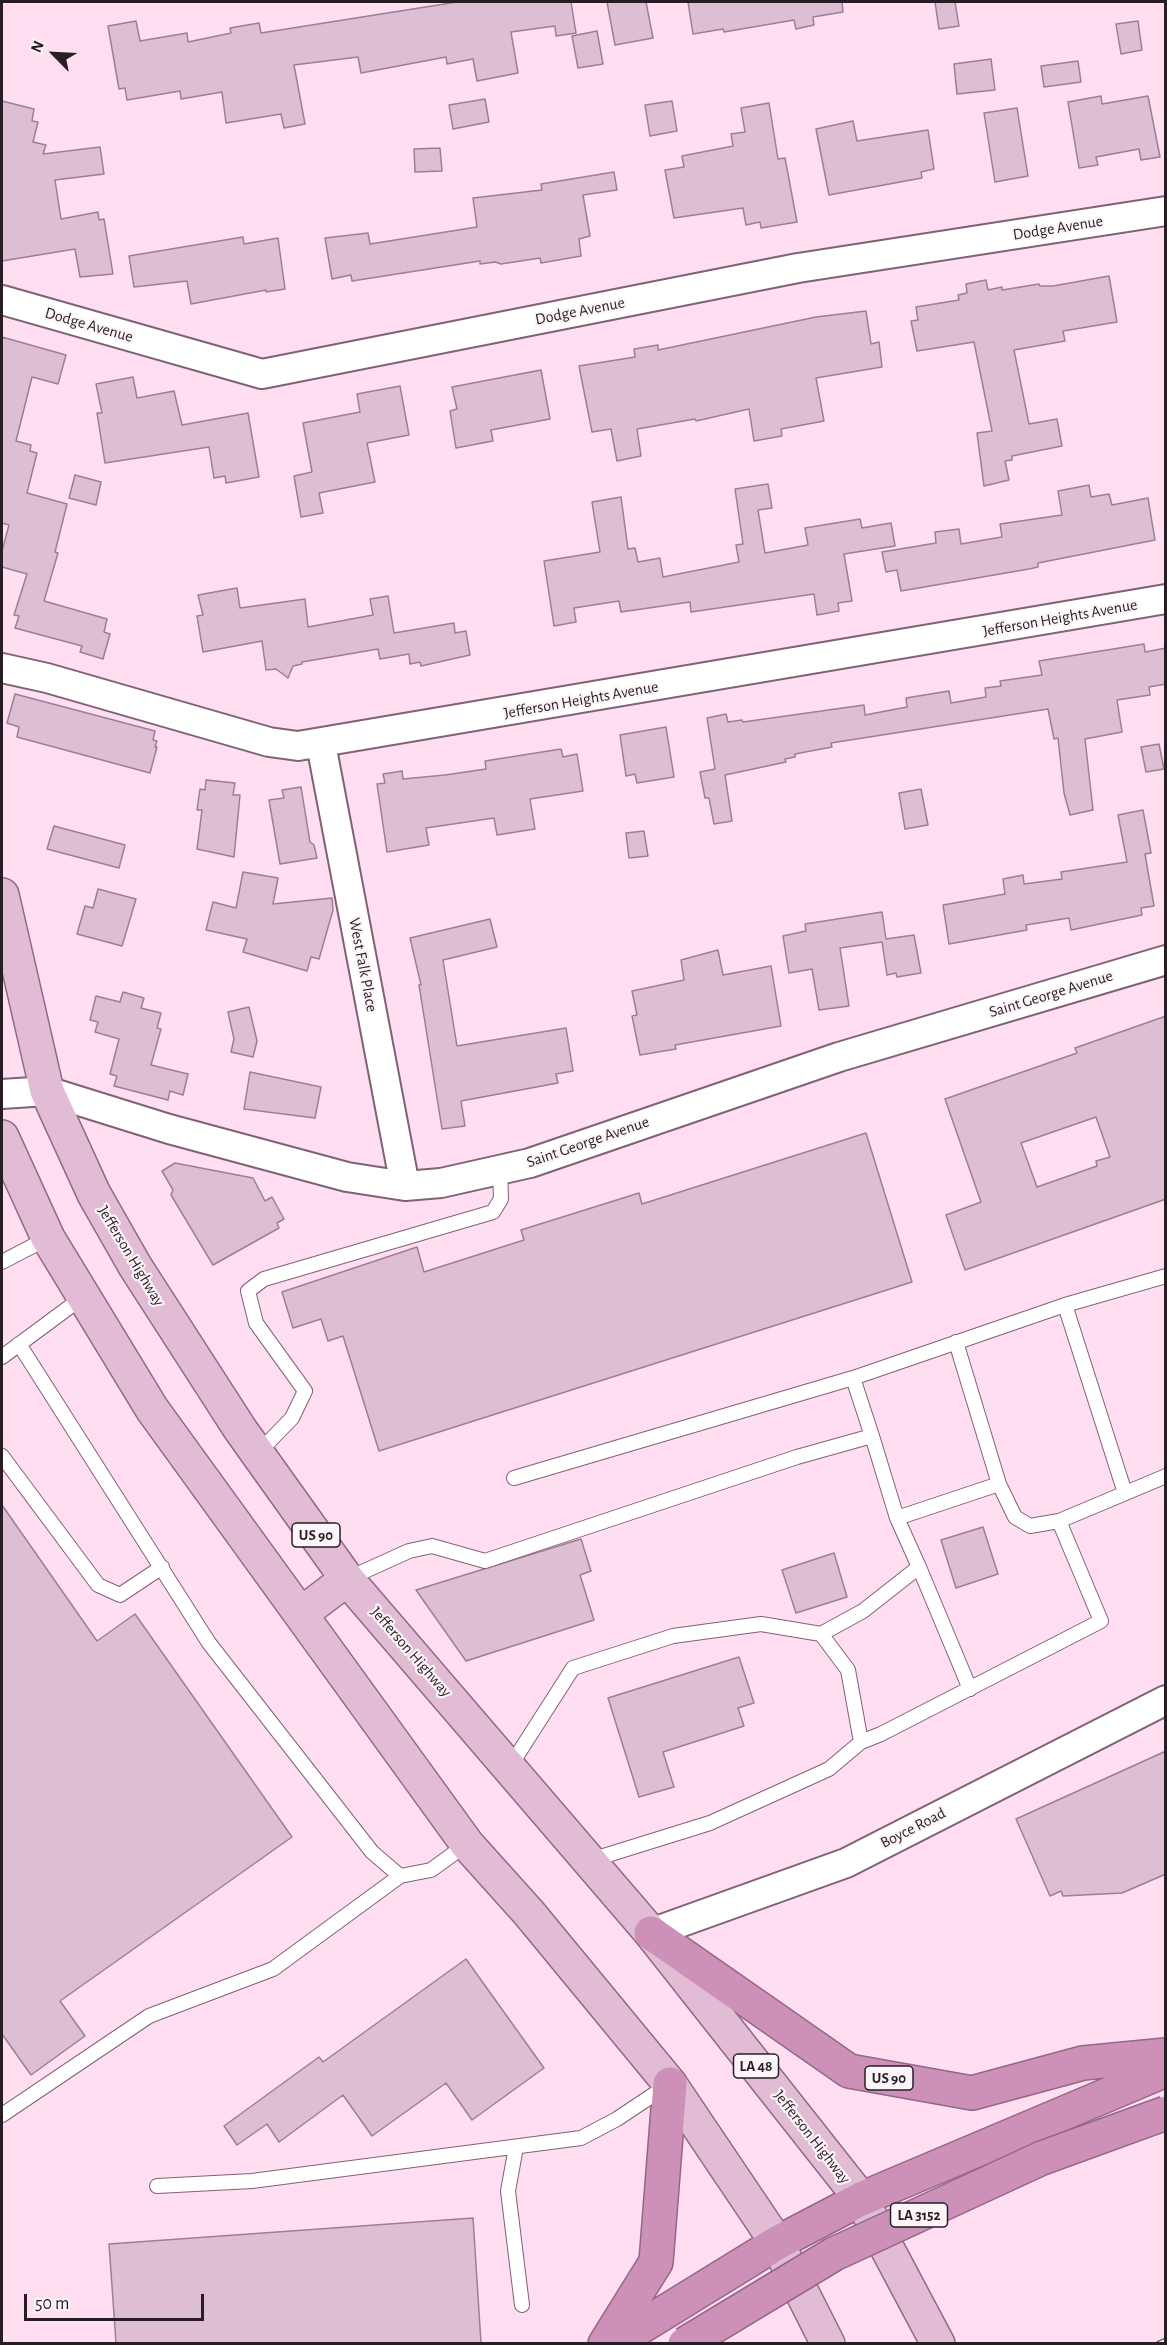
<!DOCTYPE html>
<html>
<head>
<meta charset="utf-8">
<style>
  body { margin:0 }
  #map { position:relative; width:1167px; height:2345px; overflow:hidden; background:#ffdef2; font-family:"Alegreya Sans",sans-serif }
  canvas { display:block }
  .frame { position:absolute; inset:0; border:3px solid #291d24; pointer-events:none }
  .north { position:absolute; left:24px; top:24px; width:60px; height:60px; -webkit-text-stroke:4px #fbf4f8; paint-order:stroke; rotate:294deg; font-size:16px; font-weight:700; line-height:24px; text-align:center; color:#291d24 }
  .north::after { content:''; display:block; margin:auto; width:21px; height:27px; background:#291d24; clip-path:polygon(50% 0,100% 100%,50% 72%,0 100%) }
  .scale { position:absolute; left:24px; top:2294px; width:180px; height:27px; box-sizing:border-box; border:3px solid #291d24; border-top:0; padding-left:8px; font-size:18px; line-height:21px; white-space:nowrap; color:#291d24; -webkit-text-stroke:4px #fbf4f8; paint-order:stroke }
</style>
</head>
<body>
<div id="map">
<canvas width="1167" height="2345"></canvas>
<div class="frame"></div>
<div class="north">N</div>
<div class="scale">50 m</div>
</div>
<script>
const context = document.querySelector('canvas').getContext('2d');
context.lineJoin = 'round';
function fill(path, color) { context.fillStyle = color; context.fill(path, 'evenodd'); }
const toPath = rows => new Path2D(rows.map(r => 'M' + r).join(''));
function strokePath(path, color, width, dash) { context.strokeStyle = color; context.lineWidth = width; context.lineCap = dash ? 'butt' : 'round'; context.setLineDash(dash || []); context.stroke(path); }
function drawText(font, color, halo, rows, align = 'center') {
  context.font = font + ' "Alegreya Sans",sans-serif'; context.lineWidth = 4.5; context.setLineDash([]); context.textBaseline = 'middle'; context.strokeStyle = halo; context.fillStyle = color; for (const [text, x, y, turn = 0] of rows) {
    context.save(); context.translate(x, y); context.rotate((+turn || 0) * Math.PI / 180); context.textAlign = isNaN(turn) ? turn : align; if (halo) context.strokeText(text, 0, 0); context.fillText(text, 0, 0); context.restore();
  }
}
const building = toPath([
  [457,2,571,2,576,33,556,36,555,26,511,32,518,73,477,81,473,59,447,64,446,57,361,73,358,57,294,65,305,124,284,128,281,114,226,123,222,92,181,99,180,91,127,100,125,88,119,89,108,26,136,21,140,41,187,33,188,42,231,33,230,28,259,23,261,33,457,2],
  [607,2,646,2,653,38,615,45,607,2],
  [688,2,842,2,843,12,813,17,814,25,796,29,794,20,724,32,723,29,693,34,688,2],
  [935,2,955,2,959,26,939,29,935,2],
  [1138,21,1142,50,1121,54,1116,24,1138,21],
  [597,31,603,64,578,68,572,36,597,31],
  [991,59,995,90,957,94,954,64,991,59],
  [1078,61,1081,82,1044,87,1041,66,1078,61],
  [1101,96,1102,104,1148,96,1160,157,1141,160,1139,149,1096,157,1098,165,1079,168,1068,102,1101,96],
  [485,99,489,122,453,129,449,105,485,99],
  [2,101,34,109,32,121,38,122,33,142,46,145,43,154,100,147,104,174,55,180,61,219,98,212,99,220,104,219,113,274,80,277,75,249,2,261,2,101],
  [672,101,677,131,650,136,645,105,672,101],
  [769,103,778,159,785,158,797,222,761,228,760,222,746,225,743,208,674,218,665,170,684,167,682,156,733,146,731,134,745,132,741,108,769,103],
  [1017,108,1028,176,995,182,984,113,1017,108],
  [853,121,857,141,928,130,934,169,921,172,922,178,829,195,816,129,853,121],
  [440,148,442,171,415,172,414,149,440,148],
  [614,172,617,190,583,195,590,236,579,239,581,256,541,263,540,258,501,264,495,262,480,264,480,261,352,281,351,275,332,279,325,238,368,233,370,244,477,227,473,198,542,190,541,184,614,172],
  [243,237,244,244,278,238,285,289,266,292,266,290,191,304,187,281,134,287,129,256,243,237],
  [1109,276,1117,322,1063,331,1065,341,1014,350,1029,424,1057,419,1062,446,1012,456,1012,460,1005,461,1009,480,984,486,977,433,992,431,974,342,917,351,911,321,918,320,916,307,959,300,958,295,967,293,966,284,986,280,988,290,1002,287,1002,290,1039,284,1040,286,1053,286,1109,276],
  [866,311,871,344,879,342,882,367,816,378,824,421,781,429,782,436,754,441,749,409,696,421,695,419,637,429,641,456,617,461,611,429,592,432,579,366,635,357,634,349,658,345,658,350,816,317,866,311],
  [2,337,66,355,58,384,32,377,16,441,31,445,30,451,37,453,27,493,67,504,55,552,58,553,44,601,107,619,104,632,110,634,103,659,80,652,82,646,15,628,19,616,14,615,27,574,2,567,2,551,9,525,2,523,2,337],
  [541,370,550,419,491,430,493,441,456,448,450,411,457,409,452,387,541,370],
  [133,377,137,398,174,391,182,425,248,413,259,477,226,483,225,476,214,478,209,447,105,463,97,413,102,413,96,384,133,377],
  [400,386,409,435,367,443,375,482,319,493,323,513,301,517,294,476,312,472,303,423,360,412,357,394,400,386],
  [75,475,101,482,96,505,69,498,75,475],
  [768,484,772,508,758,510,765,553,808,545,805,528,860,519,862,528,891,523,895,546,844,554,852,601,838,603,839,611,817,615,814,594,691,612,690,602,621,612,619,601,574,608,576,622,554,626,544,561,600,552,592,502,621,497,628,549,635,548,638,562,660,558,663,577,739,562,736,545,743,544,735,489,768,484],
  [1089,485,1091,497,1109,494,1112,505,1148,498,1155,540,1038,563,1038,567,1029,569,901,591,897,570,886,572,882,552,936,543,935,532,959,529,961,544,1002,537,1000,524,1062,515,1058,491,1089,485],
  [237,588,240,608,305,599,308,627,373,615,370,599,388,596,394,633,454,623,455,633,466,631,470,655,421,666,420,662,410,664,409,654,380,659,378,649,302,662,302,664,293,666,288,678,276,669,266,670,262,641,203,652,197,616,203,615,198,595,237,588],
  [1144,644,1145,652,1166,648,1166,684,1149,687,1150,695,1117,700,1122,732,1085,739,1093,810,1070,815,1064,793,1058,738,1054,739,1048,709,831,743,832,747,795,754,795,757,785,759,786,762,725,775,732,821,714,824,709,798,705,798,700,772,715,769,707,718,726,714,728,722,742,720,743,722,864,705,865,715,907,707,906,698,949,691,951,703,986,697,985,688,1001,686,1000,681,1042,675,1039,661,1144,644],
  [15,694,155,731,153,740,157,741,155,747,157,747,150,773,17,737,19,727,7,723,15,694],
  [666,727,674,777,637,783,635,774,626,776,620,735,666,727],
  [1159,744,1164,769,1146,772,1141,747,1159,744],
  [561,749,563,757,577,754,583,791,530,799,535,829,497,835,494,818,426,828,429,845,387,852,377,784,385,783,383,774,402,771,403,779,445,775,486,769,485,761,561,749],
  [206,780,235,783,233,795,240,795,234,857,197,849,202,810,197,810,200,789,205,790,206,780],
  [301,787,310,842,314,845,317,858,280,864,269,800,284,798,282,790,301,787],
  [921,789,928,825,905,829,899,793,921,789],
  [1143,810,1151,853,1145,854,1154,906,1141,908,1142,915,1071,930,1069,918,1026,925,1027,930,949,944,943,905,1005,894,1003,879,1023,875,1024,884,1062,879,1061,872,1127,862,1118,815,1143,810],
  [54,826,125,845,119,868,47,849,54,826],
  [644,831,648,856,629,858,626,833,644,831],
  [243,872,278,878,273,904,332,898,333,910,319,959,311,957,307,971,243,952,247,939,206,930,213,902,236,908,243,872],
  [98,889,136,899,122,946,77,934,85,906,93,908,98,889],
  [882,912,886,939,914,935,921,973,897,977,896,973,887,975,882,942,840,948,849,1006,819,1010,812,969,789,973,783,936,806,931,805,924,882,912],
  [490,919,497,947,443,960,457,1046,566,1028,573,1071,556,1074,558,1083,461,1101,465,1126,442,1129,419,985,421,985,410,938,490,919],
  [718,950,723,975,771,966,781,1026,675,1045,676,1049,640,1055,632,1016,637,1015,632,991,684,980,681,960,718,950],
  [123,992,144,998,141,1008,161,1013,157,1028,161,1029,151,1065,188,1074,183,1095,170,1091,168,1100,114,1086,117,1076,110,1074,119,1039,95,1032,98,1022,90,1020,96,996,120,1002,123,992],
  [249,1007,257,1041,253,1057,231,1052,234,1039,228,1012,249,1007],
  [1166,1016,1166,1199,965,1270,946,1215,981,1202,945,1099,1077,1053,1075,1048,1166,1016],
  [1096,1117,1110,1157,1096,1161,1097,1166,1037,1187,1021,1143,1096,1117],
  [250,1072,321,1087,315,1118,244,1109,250,1072],
  [866,1133,912,1282,379,1451,343,1336,328,1341,321,1319,293,1328,282,1292,417,1247,424,1272,524,1240,521,1230,639,1193,642,1204,866,1133],
  [175,1163,253,1178,265,1201,272,1197,284,1219,277,1223,279,1228,213,1265,171,1195,173,1190,162,1171,175,1163],
  [2,1505,97,1641,135,1614,292,1837,60,2001,85,2036,31,2075,2,2034,2,1505],
  [983,1527,998,1574,956,1588,941,1540,983,1527],
  [581,1539,591,1571,580,1575,594,1620,466,1661,416,1590,581,1539],
  [834,1553,847,1597,796,1613,782,1570,834,1553],
  [739,1657,754,1703,738,1708,744,1726,663,1752,674,1787,639,1797,608,1698,739,1657],
  [1166,1751,1166,1874,1122,1893,1063,1896,1061,1891,1050,1896,1016,1819,1166,1751],
  [466,1959,544,2068,472,2120,446,2083,372,2136,343,2095,279,2142,267,2124,237,2145,224,2126,319,2057,323,2062,466,1959],
  [473,2218,481,2343,116,2343,109,2244,473,2218]
]);
const lane = toPath([
  [2,1262,48,1238],
  [1065,1305,1125,1493],
  [956,1342,999,1484,1015,1517,1030,1526,1059,1521,1166,1476],
  [19,1344,209,1643,372,1852,400,1876,431,1870,467,1844],
  [2,1357,83,1297],
  [853,1378,1065,1305,1166,1276],
  [872,1436,897,1518,999,1484],
  [257,1454,292,1418,305,1391,256,1323,248,1291,264,1279,493,1212,501,1199,500,1170],
  [2,1456,98,1585,120,1595,162,1567],
  [897,1518,919,1567],
  [347,1579,409,1551,432,1546,485,1561,797,1457,872,1436,853,1378,514,1478],
  [861,1742,881,1734,1101,1621,1059,1521],
  [509,1768,573,1668,673,1636,761,1624,821,1634,863,1611,919,1567,970,1689],
  [591,1860,710,1823,829,1769,861,1742,848,1670,821,1634],
  [2,2115,149,2016,273,1969,400,1876],
  [516,2147,508,2191,522,2305],
  [157,2186,252,2181,581,2138,617,2119,668,2085]
]);
const street = toPath([
  [2,300,262,374,798,268,1166,211],
  [2,668,47,678,269,742,298,746,1166,599],
  [321,744,405,1186],
  [2,1094,47,1091,169,1129,347,1177,405,1186,441,1183,530,1163,839,1057,1166,960],
  [651,1933,846,1863,1166,1700]
]);
const primary = toPath([
  [2,895,47,1091,94,1194,135,1266,240,1429,347,1579,651,1933,861,2199,938,2344],
  [2,1137,48,1238,152,1409,467,1844,529,1913,670,2084,777,2243,828,2344],
  [301,1614,347,1579]
]);
const highway = toPath([
  [651,1933,849,2071,972,2093,1083,2063,1166,2055],
  [605,2344,656,2262,670,2084],
  [613,2344,777,2243,861,2199,1166,2070]
]);
const rail = toPath([
  [1159,2344,1166,2341]
]);
const highwayBridge = toPath([
  [685,2344,834,2254,1042,2158,1166,2113]
]);
const shields = [
  [316,1535,48],
  [756,2066,45],
  [889,2078,48],
  [919,2215,57]
];
const shieldNames = [
  ["US 90",316,1535],
  ["LA 48",756,2066],
  ["US 90",889,2078],
  ["LA 3152",919,2215]
];
const streetNames = [
  ["Dodge Avenue",1058,228,-9],
  ["Dodge Avenue",580,311,-11],
  ["Dodge Avenue",89,325,16],
  ["Jefferson Heights Avenue",1060,618,-10],
  ["Jefferson Heights Avenue",581,700,-10],
  ["West Falk Place",363,965,79],
  ["Saint George Avenue",1051,994,-17],
  ["Saint George Avenue",588,1142,-19],
  ["Jefferson Highway",131,1256,59],
  ["Jefferson Highway",411,1652,49],
  ["Boyce Road",913,1828,-27],
  ["Jefferson Highway",812,2137,52]
];
fill(building, '#debed2');
strokePath(building, '#9c7f92', 1.5);
strokePath(lane, '#7f6275', 16);
strokePath(street, '#7f6275', 32);
strokePath(primary, '#946884', 36);
strokePath(highway, '#946884', 36);
strokePath(lane, '#fff', 14);
strokePath(street, '#fff', 28);
strokePath(primary, '#e1bcd4', 33);
strokePath(highway, '#cd90b8', 33);
strokePath(rail, '#685661', 7);
strokePath(rail, '#fbf4f8', 4.5, [14]);
strokePath(highwayBridge, '#946884', 36, []);
strokePath(highwayBridge, '#cd90b8', 33);
for (const [x, y, w] of shields) { const box = new Path2D(); box.roundRect(x - w / 2, y - 12, w, 24, 4.5); context.fillStyle = '#fbf4f8'; context.fill(box); strokePath(box, '#291d24', 1.5); }
drawText('bold 15px', '#291d24', null, shieldNames);
drawText('16px', '#291d24', '#fbf4f8', streetNames);
</script>
</body>
</html>
